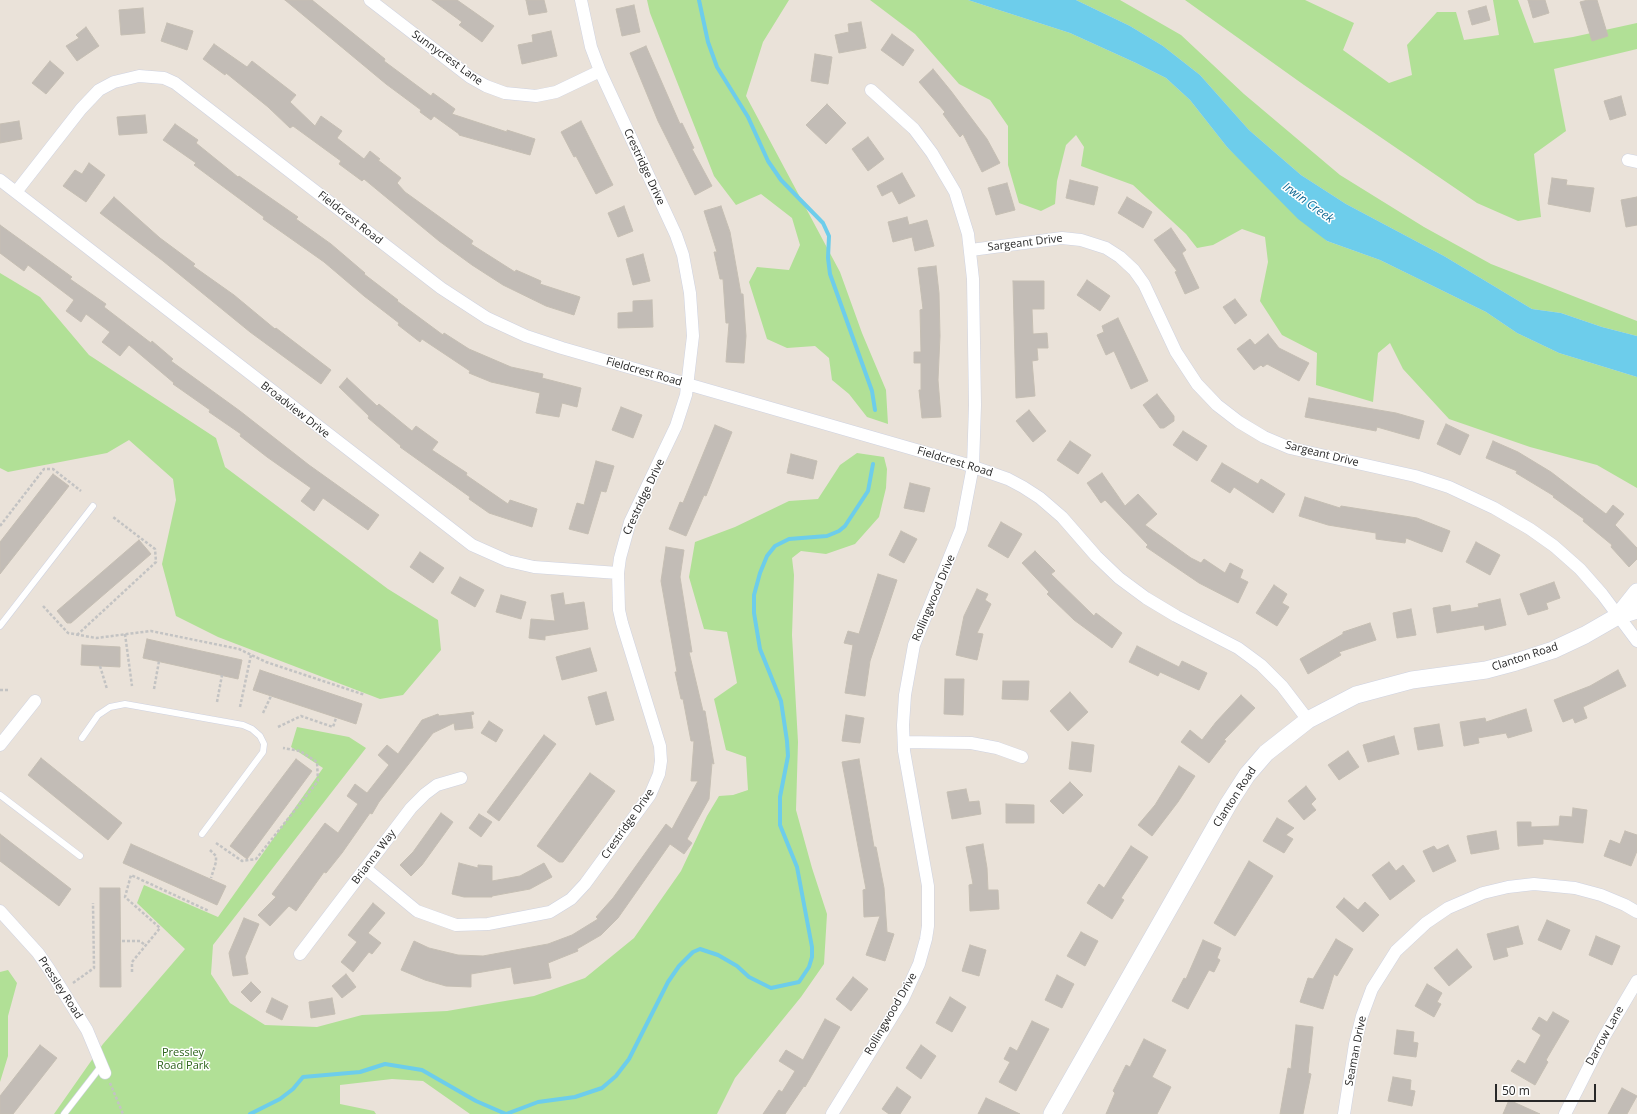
<!DOCTYPE html>
<html>
<head>
<meta charset="utf-8">
<style>
  body { margin:0 }
  #map { position:relative; width:1637px; height:1114px; overflow:hidden; background:#eae2d9; font-family:"Open Sans",sans-serif }
  canvas { display:block }
  .scale { position:absolute; left:1495px; top:1084px; width:101px; height:18px; box-sizing:border-box; border:2px solid #282828; border-top:0; padding-left:5px; font-size:12px; line-height:14px; white-space:nowrap; color:#282828; -webkit-text-stroke:3px #fff; paint-order:stroke }
</style>
</head>
<body>
<div id="map">
<canvas width="1637" height="1114"></canvas>
<div class="scale">50 m</div>
</div>
<script>
const context = document.querySelector('canvas').getContext('2d');
context.lineJoin = 'round';
function fill(path, color) { context.fillStyle = color; context.fill(path, 'evenodd'); }
const toPath = rows => new Path2D(rows.map(r => 'M' + r).join(''));
function strokePath(path, color, width, dash) { context.strokeStyle = color; context.lineWidth = width; context.lineCap = dash ? 'butt' : 'round'; context.setLineDash(dash || []); context.stroke(path); }
function drawText(font, color, halo, rows, align = 'center') {
  context.font = font + ' "Open Sans",sans-serif'; context.lineWidth = 3; context.setLineDash([]); context.textBaseline = 'middle'; context.strokeStyle = halo; context.fillStyle = color; for (const [text, x, y, turn = 0] of rows) {
    context.save(); context.translate(x, y); context.rotate((+turn || 0) * Math.PI / 180); context.textAlign = isNaN(turn) ? turn : align; if (halo) context.strokeText(text, 0, 0); context.fillText(text, 0, 0); context.restore();
  }
}
const green = toPath([
  [647,0,789,0,763,42,746,96,840,272,862,333,886,390,888,424,867,417,849,394,832,380,829,358,815,346,787,348,767,339,749,282,757,267,789,270,800,245,792,218,761,194,736,205,714,176,650,13],
  [870,0,968,0,1070,33,1136,63,1166,78,1190,100,1227,147,1327,241,1380,260,1486,312,1517,333,1559,353,1637,377,1637,488,1597,465,1530,447,1449,419,1403,369,1390,343,1378,353,1373,402,1316,385,1317,353,1282,335,1260,301,1268,262,1265,237,1242,229,1213,245,1197,248,1186,234,1133,185,1081,166,1084,147,1076,135,1066,145,1057,181,1055,204,1041,211,1019,203,1008,165,1008,126,990,100,959,84,915,34],
  [1076,0,1120,0,1181,35,1244,94,1340,175,1424,227,1491,264,1637,321,1637,336,1602,327,1561,313,1532,309,1444,256,1346,204,1301,175,1249,130,1200,75,1163,46,1130,26],
  [1185,0,1305,0,1354,23,1343,50,1389,83,1412,75,1407,45,1437,12,1456,12,1464,40,1499,35,1493,0,1518,0,1534,43,1573,37,1637,23,1637,49,1554,69,1566,131,1534,154,1541,217,1518,221,1477,203,1304,85],
  [0,273,40,297,89,355,216,438,225,467,388,589,438,620,441,650,403,695,380,699,218,637,176,616,162,564,176,500,173,479,129,440,107,453,8,472,0,468],
  [857,453,884,457,887,469,886,488,879,517,855,544,826,554,801,551,792,558,794,575,792,635,798,742,796,810,812,868,827,914,824,964,801,997,735,1078,717,1114,470,1114,423,1081,392,1079,340,1085,340,1104,374,1111,376,1114,54,1114,103,1044,185,949,137,903,144,885,218,917,323,768,291,747,297,727,349,737,366,748,213,945,211,974,230,1003,265,1025,317,1027,362,1015,447,1011,534,996,585,978,634,938,681,871,707,816,719,796,733,795,748,790,746,757,726,750,714,699,737,683,727,632,704,629,689,577,695,542,735,527,789,501,818,499,840,465],
  [8,970,17,983,8,1016,8,1056,0,1082,0,972]
]);
const water = toPath([
  [968,0,1076,0,1130,26,1163,46,1200,75,1249,130,1301,175,1346,204,1444,256,1532,309,1561,313,1602,327,1637,336,1637,377,1559,353,1517,333,1486,312,1380,260,1327,241,1298,219,1227,147,1190,100,1166,78,1136,63,1070,33]
]);
const stream = toPath([
  [699,0,708,42,717,67,748,117,768,161,781,180,823,223,829,236,828,258,830,274,872,391,875,410],
  [250,1114,280,1099,293,1089,303,1077,360,1072,385,1064,422,1070,476,1101,506,1114,538,1102,575,1097,602,1088,616,1076,629,1059,668,982,679,966,693,952,700,949,718,955,737,966,749,977,771,988,799,982,809,967,812,957,812,947,797,867,780,825,780,797,788,756,787,741,781,701,760,649,754,613,754,595,760,573,767,556,775,546,789,539,827,536,839,531,845,526,868,491,873,464]
]);
const building = toPath([
  [285,0,312,0,385,59,384,61,431,96,433,93,455,109,452,114,507,132,507,130,535,139,530,155,459,135,459,134,434,116,431,120,420,112,421,110,386,84,285,0],
  [432,0,457,0,494,26,482,42,459,25,462,22,432,0],
  [526,0,544,0,547,12,529,15,526,0],
  [1528,0,1545,0,1549,13,1533,18,1528,0],
  [1588,0,1597,0,1608,36,1592,41,1580,2,1588,0],
  [634,5,640,32,622,36,616,9,634,5],
  [1486,6,1490,20,1472,25,1468,11,1486,6],
  [143,8,145,33,121,35,119,10,143,8],
  [861,22,866,48,839,53,835,35,849,32,848,24,861,22],
  [167,23,193,31,187,50,161,41,167,23],
  [86,27,99,46,77,61,66,46,79,38,76,35,86,27],
  [551,31,557,56,522,64,518,45,533,42,532,35,551,31],
  [892,34,914,50,903,66,881,50,892,34],
  [214,44,247,67,252,61,296,95,290,102,315,126,321,116,342,131,337,138,364,159,370,151,380,159,378,160,401,178,397,183,405,192,473,241,471,244,515,272,516,270,541,281,540,284,580,297,574,315,546,306,503,285,472,265,439,241,364,179,362,181,339,164,341,161,293,126,290,128,268,107,226,73,225,75,203,59,214,44],
  [646,46,680,124,682,123,694,148,692,149,712,186,695,195,658,121,630,53,646,46],
  [815,54,832,57,828,84,811,81,815,54],
  [50,61,64,73,46,94,32,83,50,61],
  [933,69,951,91,987,139,1000,163,982,172,963,134,960,137,943,114,945,112,919,82,933,69],
  [1621,96,1626,115,1610,120,1604,101,1621,96],
  [827,104,846,123,826,144,806,125,827,104],
  [145,115,147,133,119,135,117,117,145,115],
  [19,121,22,139,0,143,0,124,19,121],
  [581,121,613,185,596,194,576,156,574,157,561,132,581,121],
  [175,124,198,140,196,143,238,177,239,176,298,217,296,219,331,244,365,273,364,274,398,300,397,301,443,335,444,333,469,349,511,367,543,374,542,378,581,388,577,407,562,403,559,417,536,413,540,393,491,382,469,373,470,371,422,339,420,342,398,325,399,323,364,296,324,262,263,219,264,217,194,165,196,163,163,140,175,124],
  [868,137,884,159,868,171,852,149,868,137],
  [89,163,105,175,86,202,63,186,75,170,82,174,89,163],
  [902,173,915,196,899,204,892,191,882,196,877,186,902,173],
  [1552,178,1567,180,1566,185,1594,188,1590,212,1548,204,1552,178],
  [1070,180,1098,187,1094,205,1066,198,1070,180],
  [1007,183,1015,210,996,215,988,188,1007,183],
  [114,197,160,238,195,264,193,266,234,295,275,329,276,328,331,370,321,384,250,332,163,261,100,213,114,197],
  [1127,197,1152,212,1143,228,1118,213,1127,197],
  [1637,197,1637,225,1626,227,1621,200,1637,197],
  [624,206,633,231,618,237,608,213,624,206],
  [721,206,730,232,741,294,743,294,746,336,744,363,726,362,729,323,726,323,723,279,720,279,714,252,717,252,704,211,721,206],
  [907,217,909,225,927,220,934,246,915,251,912,237,893,242,888,222,907,217],
  [0,225,72,277,70,279,106,304,104,307,151,343,152,341,173,359,171,361,240,411,309,465,379,515,368,530,323,498,314,511,301,501,311,488,267,457,240,436,241,434,209,412,210,410,173,384,174,383,129,345,120,356,102,342,110,332,86,314,81,322,66,311,74,300,28,265,24,271,0,253,0,225],
  [1171,228,1186,250,1182,253,1199,288,1185,294,1175,272,1177,271,1154,240,1171,228],
  [643,254,650,281,633,285,626,259,643,254],
  [936,266,939,293,940,336,938,380,941,417,922,418,919,390,921,390,921,363,914,363,914,352,921,352,920,310,923,309,918,268,936,266],
  [1087,280,1110,296,1100,311,1077,295,1087,280],
  [1013,281,1044,281,1044,309,1032,309,1033,334,1047,333,1048,348,1037,348,1038,360,1032,361,1035,396,1016,398,1013,281],
  [1235,299,1247,315,1235,324,1223,307,1235,299],
  [652,300,653,327,618,328,618,313,633,312,633,301,652,300],
  [1118,318,1148,381,1131,389,1114,351,1106,355,1097,335,1104,332,1102,326,1118,318],
  [1268,334,1279,348,1309,363,1299,381,1267,364,1263,367,1261,365,1254,370,1237,349,1250,339,1255,345,1268,334],
  [347,378,377,406,379,404,412,431,416,426,438,442,432,450,467,473,466,475,508,504,510,500,537,509,532,527,489,513,469,499,470,497,400,447,401,446,368,418,369,416,339,387,347,378],
  [1157,394,1174,416,1174,421,1164,428,1160,428,1143,405,1157,394],
  [1309,398,1396,413,1424,421,1419,439,1377,427,1376,431,1305,417,1309,398],
  [621,407,642,415,633,438,612,430,621,407],
  [1029,410,1046,431,1033,442,1016,421,1029,410],
  [1446,424,1469,435,1460,455,1437,444,1446,424],
  [715,425,732,432,706,496,704,495,686,536,669,529,680,502,683,503,715,425],
  [1183,431,1207,446,1197,461,1173,445,1183,431],
  [1070,441,1091,455,1078,474,1057,460,1070,441],
  [1493,441,1518,452,1551,472,1606,514,1613,505,1624,514,1615,525,1637,548,1637,559,1629,567,1611,547,1612,545,1583,521,1584,519,1553,497,1554,496,1516,473,1517,471,1486,458,1493,441],
  [791,454,817,461,813,479,787,473,791,454],
  [596,461,614,466,606,492,601,491,588,534,569,529,577,503,584,505,596,461],
  [1222,463,1258,484,1261,479,1285,494,1273,513,1234,487,1230,493,1211,481,1222,463],
  [1102,473,1125,506,1138,494,1157,514,1145,525,1191,558,1201,563,1204,559,1225,573,1230,563,1243,570,1240,578,1248,582,1238,603,1199,583,1146,547,1148,545,1105,500,1101,503,1087,483,1102,473],
  [53,474,69,486,0,574,0,542,53,474],
  [910,483,930,488,924,512,904,508,910,483],
  [1305,497,1340,508,1341,506,1417,518,1450,531,1442,552,1406,538,1405,543,1376,539,1376,533,1328,525,1299,516,1305,497],
  [1001,522,1022,534,1008,558,988,546,1001,522],
  [901,531,917,539,904,563,889,555,901,531],
  [139,540,151,554,71,623,67,623,57,611,139,540],
  [1476,542,1500,555,1490,575,1466,562,1476,542],
  [666,547,684,550,680,577,692,652,689,652,703,711,705,711,714,764,712,763,709,799,687,839,692,843,684,854,670,844,618,918,601,935,577,949,578,951,548,963,551,978,514,984,511,967,471,974,471,987,446,986,425,980,401,970,414,941,429,948,458,955,483,956,548,944,572,935,598,919,596,917,613,898,666,824,672,829,698,781,691,781,694,741,691,741,683,699,681,699,675,672,677,672,661,581,666,547],
  [1035,551,1055,571,1051,574,1094,616,1096,613,1122,633,1112,648,1074,620,1047,594,1049,592,1022,563,1035,551],
  [420,552,444,568,433,583,410,567,420,552],
  [878,574,897,580,870,661,865,696,845,693,853,645,844,643,848,631,859,634,878,574],
  [460,577,484,590,475,607,451,593,460,577],
  [1554,582,1560,598,1546,603,1548,609,1528,615,1520,594,1554,582],
  [1274,585,1287,594,1282,603,1289,607,1277,626,1256,613,1274,585],
  [977,589,988,594,985,600,991,604,977,633,983,634,977,660,956,655,964,616,977,589],
  [563,593,565,605,584,602,588,629,545,636,545,640,529,638,531,619,555,621,551,595,563,593],
  [501,595,526,602,521,619,496,612,501,595],
  [1500,599,1506,625,1485,630,1484,625,1437,633,1433,608,1450,605,1451,612,1479,607,1478,604,1500,599],
  [1411,609,1416,635,1397,638,1393,613,1411,609],
  [1370,623,1376,640,1339,652,1341,655,1308,674,1300,659,1343,634,1343,632,1370,623],
  [147,639,242,660,238,679,143,658,147,639],
  [82,645,120,647,120,667,81,665,82,645],
  [1137,646,1179,667,1182,661,1207,673,1199,690,1160,672,1158,676,1129,662,1137,646],
  [590,648,597,671,562,680,556,657,590,648],
  [260,670,362,704,356,724,253,690,260,670],
  [1618,670,1626,686,1583,707,1587,718,1575,723,1573,718,1563,722,1554,700,1590,686,1618,670],
  [945,679,964,679,963,715,944,714,945,679],
  [1003,681,1029,681,1028,700,1002,699,1003,681],
  [606,692,614,720,596,725,588,697,606,692],
  [1070,692,1088,712,1068,731,1050,711,1070,692],
  [1241,695,1255,708,1224,740,1226,741,1209,763,1181,742,1190,730,1202,740,1216,722,1241,695],
  [1526,709,1532,731,1508,738,1506,733,1478,738,1479,743,1464,746,1460,722,1485,718,1486,722,1526,709],
  [473,712,474,714,471,715,473,728,455,730,454,723,433,733,379,802,372,814,370,813,342,853,326,873,324,872,296,911,289,906,270,926,258,915,276,897,272,894,325,823,338,833,358,804,347,796,355,784,367,793,389,765,378,755,387,745,398,754,422,720,438,714,439,716,473,712],
  [846,715,864,718,860,743,842,741,846,715],
  [489,721,503,730,496,742,481,733,489,721],
  [1439,724,1443,746,1418,750,1414,728,1439,724],
  [544,735,556,744,499,821,487,812,544,735],
  [1394,736,1399,754,1368,762,1363,745,1394,736],
  [1072,742,1094,745,1091,772,1069,769,1072,742],
  [1348,751,1359,767,1339,780,1328,765,1348,751],
  [41,758,122,823,108,840,28,775,41,758],
  [296,759,312,771,247,859,230,846,296,759],
  [859,759,874,847,876,847,884,888,887,932,894,934,885,961,866,955,880,916,864,917,863,890,866,889,842,762,859,759],
  [1179,766,1195,776,1178,802,1152,836,1138,825,1155,805,1179,766],
  [590,773,615,791,563,862,559,862,537,846,590,773],
  [1070,782,1083,795,1063,814,1050,801,1070,782],
  [1306,786,1316,799,1311,804,1316,810,1304,820,1288,801,1306,786],
  [966,789,969,802,979,801,981,814,952,819,947,792,966,789],
  [1006,804,1034,805,1034,823,1006,823,1006,804],
  [1573,808,1587,810,1583,843,1543,839,1543,844,1518,846,1517,822,1531,822,1531,827,1559,826,1560,816,1572,817,1573,808],
  [441,813,453,822,422,865,411,876,400,865,413,852,441,813],
  [479,814,492,822,481,837,469,828,479,814],
  [1277,818,1294,828,1286,835,1293,839,1284,853,1263,841,1277,818],
  [1496,831,1499,849,1471,854,1467,836,1496,831],
  [1625,831,1637,835,1637,851,1631,866,1604,856,1610,840,1620,844,1625,831],
  [0,834,71,889,59,906,0,861,0,834],
  [131,844,226,886,217,905,123,863,131,844],
  [983,844,987,868,988,890,998,890,999,909,970,911,969,885,973,884,966,847,983,844],
  [1448,845,1456,861,1433,872,1423,851,1434,846,1437,850,1448,845],
  [1131,846,1148,857,1121,898,1124,900,1112,919,1087,903,1099,884,1104,888,1131,846],
  [1249,861,1273,876,1235,936,1214,923,1249,861],
  [1389,862,1396,871,1403,865,1415,881,1390,900,1372,875,1389,862],
  [459,863,478,868,478,865,492,866,492,881,520,876,544,863,552,877,530,889,492,896,492,897,464,897,452,894,459,863],
  [100,888,120,888,121,987,100,987,100,888],
  [1344,898,1358,910,1365,902,1379,915,1363,932,1336,907,1344,898],
  [373,903,385,913,368,933,381,943,372,954,369,952,353,972,341,962,357,942,348,935,373,903],
  [244,918,259,924,245,957,248,974,233,976,229,953,244,918],
  [1547,920,1570,930,1561,950,1538,940,1547,920],
  [1518,926,1523,944,1506,948,1508,956,1494,960,1487,934,1518,926],
  [1081,932,1098,941,1085,966,1067,956,1081,932],
  [1596,936,1620,946,1612,965,1589,955,1596,936],
  [1336,939,1353,949,1337,976,1334,974,1323,1009,1300,1002,1308,978,1313,979,1336,939],
  [1203,940,1221,948,1217,958,1220,960,1214,972,1209,970,1188,1009,1172,1001,1184,978,1186,979,1203,940],
  [970,945,986,950,979,976,962,971,970,945],
  [1457,949,1472,967,1449,986,1434,968,1457,949],
  [346,974,356,987,342,998,332,986,346,974],
  [1057,975,1074,984,1062,1008,1045,1000,1057,975],
  [853,977,868,989,851,1011,836,999,853,977],
  [251,982,261,992,251,1002,241,992,251,982],
  [1427,984,1442,993,1437,1002,1441,1004,1434,1017,1415,1006,1427,984],
  [950,997,966,1007,952,1032,936,1023,950,997],
  [272,998,288,1006,282,1020,266,1012,272,998],
  [332,998,335,1014,311,1018,309,1002,332,998],
  [1553,1012,1569,1021,1546,1060,1548,1062,1535,1085,1511,1071,1518,1060,1525,1064,1541,1035,1532,1029,1539,1017,1547,1022,1553,1012],
  [825,1019,840,1027,805,1087,804,1086,785,1114,763,1114,779,1090,782,1092,795,1071,779,1061,786,1050,803,1060,825,1019],
  [1032,1021,1049,1029,1016,1091,999,1082,1010,1062,1004,1059,1010,1047,1017,1051,1032,1021],
  [1296,1025,1313,1027,1308,1073,1311,1074,1303,1114,1280,1114,1288,1068,1291,1069,1296,1025],
  [1397,1030,1414,1032,1413,1042,1418,1043,1416,1057,1394,1054,1397,1030],
  [1144,1039,1166,1050,1152,1077,1171,1087,1157,1114,1106,1114,1115,1093,1113,1091,1126,1065,1130,1067,1144,1039],
  [40,1045,57,1058,13,1114,0,1114,0,1096,40,1045],
  [921,1045,936,1056,921,1079,906,1068,921,1045],
  [1393,1077,1411,1080,1410,1090,1415,1091,1412,1106,1388,1101,1393,1077],
  [897,1087,911,1097,900,1114,889,1114,882,1109,897,1087],
  [1622,1088,1637,1096,1627,1114,1608,1114,1622,1088],
  [986,1098,1020,1114,978,1114,986,1098],
  [1509,1100,1540,1114,1503,1114,1509,1100]
]);
const path = toPath([
  [0,526,44,469,53,469,81,491],
  [43,606,68,633,96,638,151,631,239,649,266,662,365,695],
  [125,634,132,686],
  [77,635,156,562,155,549,113,517],
  [100,666,107,689],
  [154,689,159,661],
  [0,690,8,690],
  [217,702,222,675],
  [240,707,251,655],
  [263,713,271,696],
  [278,727,301,716,333,727,336,718],
  [216,843,242,861,256,859,318,781,317,762,300,751,283,748],
  [210,850,216,856,216,862,211,878],
  [122,941,140,941,145,945],
  [132,972,132,962,160,928,125,897,131,875,209,911],
  [73,983,94,968,93,903],
  [110,1083,123,1114]
]);
const lane = toPath([
  [0,626,93,506],
  [82,738,98,715,110,707,125,704,243,725,252,729,260,736,264,744,263,752,202,834],
  [0,795,80,856],
  [64,1114,102,1065]
]);
const street = toPath([
  [370,0,470,77,486,86,505,93,536,96,556,92,600,71],
  [1628,160,1637,162],
  [0,180,472,545,508,561,534,567,618,573],
  [16,192,81,109,99,90,114,82,139,76,164,78,175,83,441,288,487,318,526,336,562,348,965,464,1008,479,1023,487,1040,498,1062,517,1096,556,1119,578,1146,598,1176,616,1238,648,1261,665,1282,686,1308,720],
  [971,250,1062,238,1081,240,1106,248,1120,257,1134,270,1144,284,1176,352,1197,384,1217,405,1239,422,1264,437,1290,448,1415,476,1449,487,1494,508,1530,529,1554,546,1580,569,1602,594,1637,641],
  [904,742,971,743,997,748,1022,757],
  [0,745,35,701],
  [365,868,417,911,456,925,488,924,550,912,571,899,585,884,650,795,659,774,661,761,660,746,622,623,619,610,618,573,620,558,630,522,676,426,686,395,693,336,690,293,683,255,676,235,600,71,591,47,581,0],
  [0,911,38,953,49,969,87,1030,105,1073],
  [300,954,411,808,425,794,437,785,461,778],
  [832,1114,903,999,919,964,926,939,928,926,928,886,904,751,903,725,905,695,914,645,961,529,973,466,975,405,973,279,968,234,955,192,932,153,914,129,871,90],
  [1344,1114,1355,1044,1362,1016,1372,989,1396,951,1426,923,1448,908,1483,893,1508,887,1534,884,1575,888,1601,895,1625,905,1637,912],
  [1565,1114,1604,1037,1637,981]
]);
const secondary = toPath([
  [1618,616,1637,592],
  [1052,1114,1229,803,1247,775,1266,753,1308,720,1356,695,1412,680,1486,670,1516,662,1553,650,1585,635,1618,616,1637,610]
]);
const streetNames = [
  ["Sunnycrest Lane",447,58,36],
  ["Crestridge Drive",644,167,65],
  ["Fieldcrest Road",350,218,38],
  ["Sargeant Drive",1025,243,-7],
  ["Fieldcrest Road",644,372,16],
  ["Broadview Drive",295,410,38],
  ["Sargeant Drive",1322,454,14],
  ["Fieldcrest Road",955,462,17],
  ["Crestridge Drive",644,497,-65],
  ["Rollingwood Drive",934,598,-67],
  ["Clanton Road",1525,657,-18],
  ["Clanton Road",1235,797,-57],
  ["Crestridge Drive",628,824,-55],
  ["Brianna Way",374,857,-53],
  ["Pressley Road",60,988,57],
  ["Rollingwood Drive",891,1014,-60],
  ["Darrow Lane",1605,1036,-61],
  ["Seaman Drive",1356,1051,-79]
];
const parkNames = [
  ["Pressley",183,1053],
  ["Road Park",183,1066]
];
const waterNames = [
  ["Irwin Creek",1308,203,36]
];
fill(green, '#b1e096');
fill(water, '#6dcdeb');
strokePath(stream, '#6dcdeb', 4);
fill(building, '#c2bcb6');
strokePath(building, '#c5beb3', 1);
strokePath(lane, '#ced2e1', 7);
strokePath(street, '#ced2e1', 13);
strokePath(secondary, '#ced2e1', 18);
strokePath(path, '#c3c3c3', 2.5, [3, 2]);
strokePath(lane, '#fff', 6);
strokePath(street, '#fff', 12);
strokePath(secondary, '#fff', 17);
drawText('11px', '#282828', '#fff', streetNames);
drawText('11px', '#2b621a', '#fff', parkNames);
drawText('italic 12px', '#106993', '#fff', waterNames);
</script>
</body>
</html>
